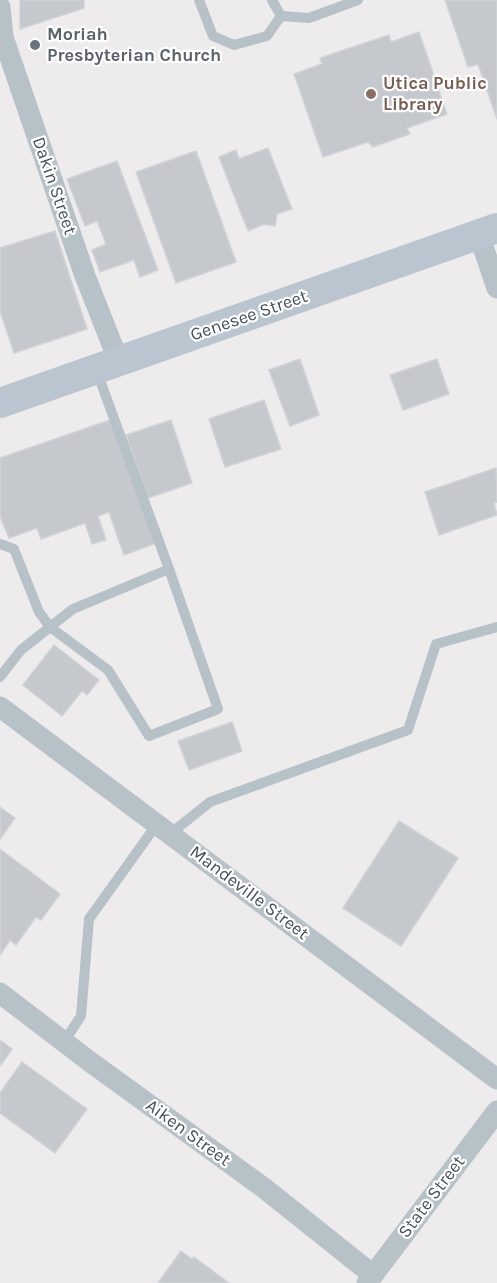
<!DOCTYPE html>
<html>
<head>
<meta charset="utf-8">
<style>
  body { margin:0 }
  canvas { display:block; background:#eeebec }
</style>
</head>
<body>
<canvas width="497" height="1283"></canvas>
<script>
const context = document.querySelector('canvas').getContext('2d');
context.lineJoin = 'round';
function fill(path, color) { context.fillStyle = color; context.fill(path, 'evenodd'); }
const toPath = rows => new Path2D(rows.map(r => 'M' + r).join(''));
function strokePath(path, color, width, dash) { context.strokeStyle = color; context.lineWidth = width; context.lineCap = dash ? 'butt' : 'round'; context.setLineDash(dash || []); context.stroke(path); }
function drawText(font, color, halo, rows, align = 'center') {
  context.font = font + ' Karla,sans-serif'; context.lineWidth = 4.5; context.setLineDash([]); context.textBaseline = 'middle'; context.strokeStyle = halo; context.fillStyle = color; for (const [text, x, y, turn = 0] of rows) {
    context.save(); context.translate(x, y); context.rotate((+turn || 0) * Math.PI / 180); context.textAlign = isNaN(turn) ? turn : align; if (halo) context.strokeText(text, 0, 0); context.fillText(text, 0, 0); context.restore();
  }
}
const building = toPath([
  [20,0,84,0,84,8,20,29,20,0],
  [445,0,497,0,497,119,478,64,468,67,445,0],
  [419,32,447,114,407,128,410,134,373,147,368,142,323,157,294,74,322,64,320,58,389,35,391,42,419,32],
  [268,148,292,209,277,214,275,226,264,224,248,231,219,157,236,150,239,159,268,148],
  [196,151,236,262,176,283,136,172,196,151],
  [117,161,158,270,140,277,134,260,100,272,92,250,106,244,97,221,85,226,67,179,117,161],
  [55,231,87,329,14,353,0,311,0,248,55,231],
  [300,359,319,415,290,426,269,370,300,359],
  [437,359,449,394,403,410,390,375,437,359],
  [264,400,281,449,225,467,209,419,264,400],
  [110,420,157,543,124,555,109,512,98,516,106,540,92,544,85,523,41,539,37,528,9,538,0,516,0,458,110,420],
  [171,420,192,483,148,498,126,435,171,420],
  [496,468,497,502,494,503,497,515,439,535,425,492,496,468],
  [54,645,99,680,87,695,82,691,62,716,23,685,54,645],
  [232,722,242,751,189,770,178,741,232,722],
  [0,807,15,818,0,839,0,807],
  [399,821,458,858,401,946,343,908,399,821],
  [0,849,60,894,41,920,36,917,16,945,10,940,0,955,0,849],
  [0,1040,12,1049,0,1066,0,1040],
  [22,1062,87,1109,55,1153,0,1113,0,1093,22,1062],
  [181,1251,192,1259,194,1257,229,1283,158,1283,181,1251]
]);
const lane = toPath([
  [199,0,213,36,234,45,267,36,281,16],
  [272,0,281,16,309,18,358,0],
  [97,372,169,569],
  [0,544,14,549,39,612,50,627,108,670,149,736,218,709,169,569,73,609,50,627,21,650,0,677],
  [170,834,210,802,408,730,436,644,497,627],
  [64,1042,81,1016,89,919,157,824]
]);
const street = toPath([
  [0,7,3,37,85,276,119,362],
  [479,235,497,288],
  [0,707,497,1079],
  [0,993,89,1061,264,1188,373,1275],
  [367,1283,497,1111]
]);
const secondary = toPath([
  [0,403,497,228]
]);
const markers = [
  [35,45,6,"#6b7280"],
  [371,94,6,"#8d6e63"]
];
const worshipNames = [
  ["Moriah",47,35],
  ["Presbyterian Church",47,56]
];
const educationNames = [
  ["Utica Public",383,84],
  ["Library",383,105]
];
const streetNames = [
  ["Dakin Street",54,186,71],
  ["Genesee Street",249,316,-19],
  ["Mandeville Street",249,893,37],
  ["Aiken Street",188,1133,36],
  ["State Street",432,1197,-53]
];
fill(building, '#c5c9ce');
strokePath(building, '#d0d2d7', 1.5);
strokePath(lane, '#b7c1c8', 10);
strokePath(street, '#b7c1c8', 21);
strokePath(secondary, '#bac5cf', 30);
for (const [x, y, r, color] of markers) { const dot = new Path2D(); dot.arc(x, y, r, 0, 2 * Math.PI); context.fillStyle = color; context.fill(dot); strokePath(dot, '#fff', 2); }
drawText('bold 18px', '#5b616d', '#fff', worshipNames, 'left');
drawText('bold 18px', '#785e54', '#fff', educationNames, 'left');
drawText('18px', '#455058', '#fff', streetNames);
</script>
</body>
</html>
